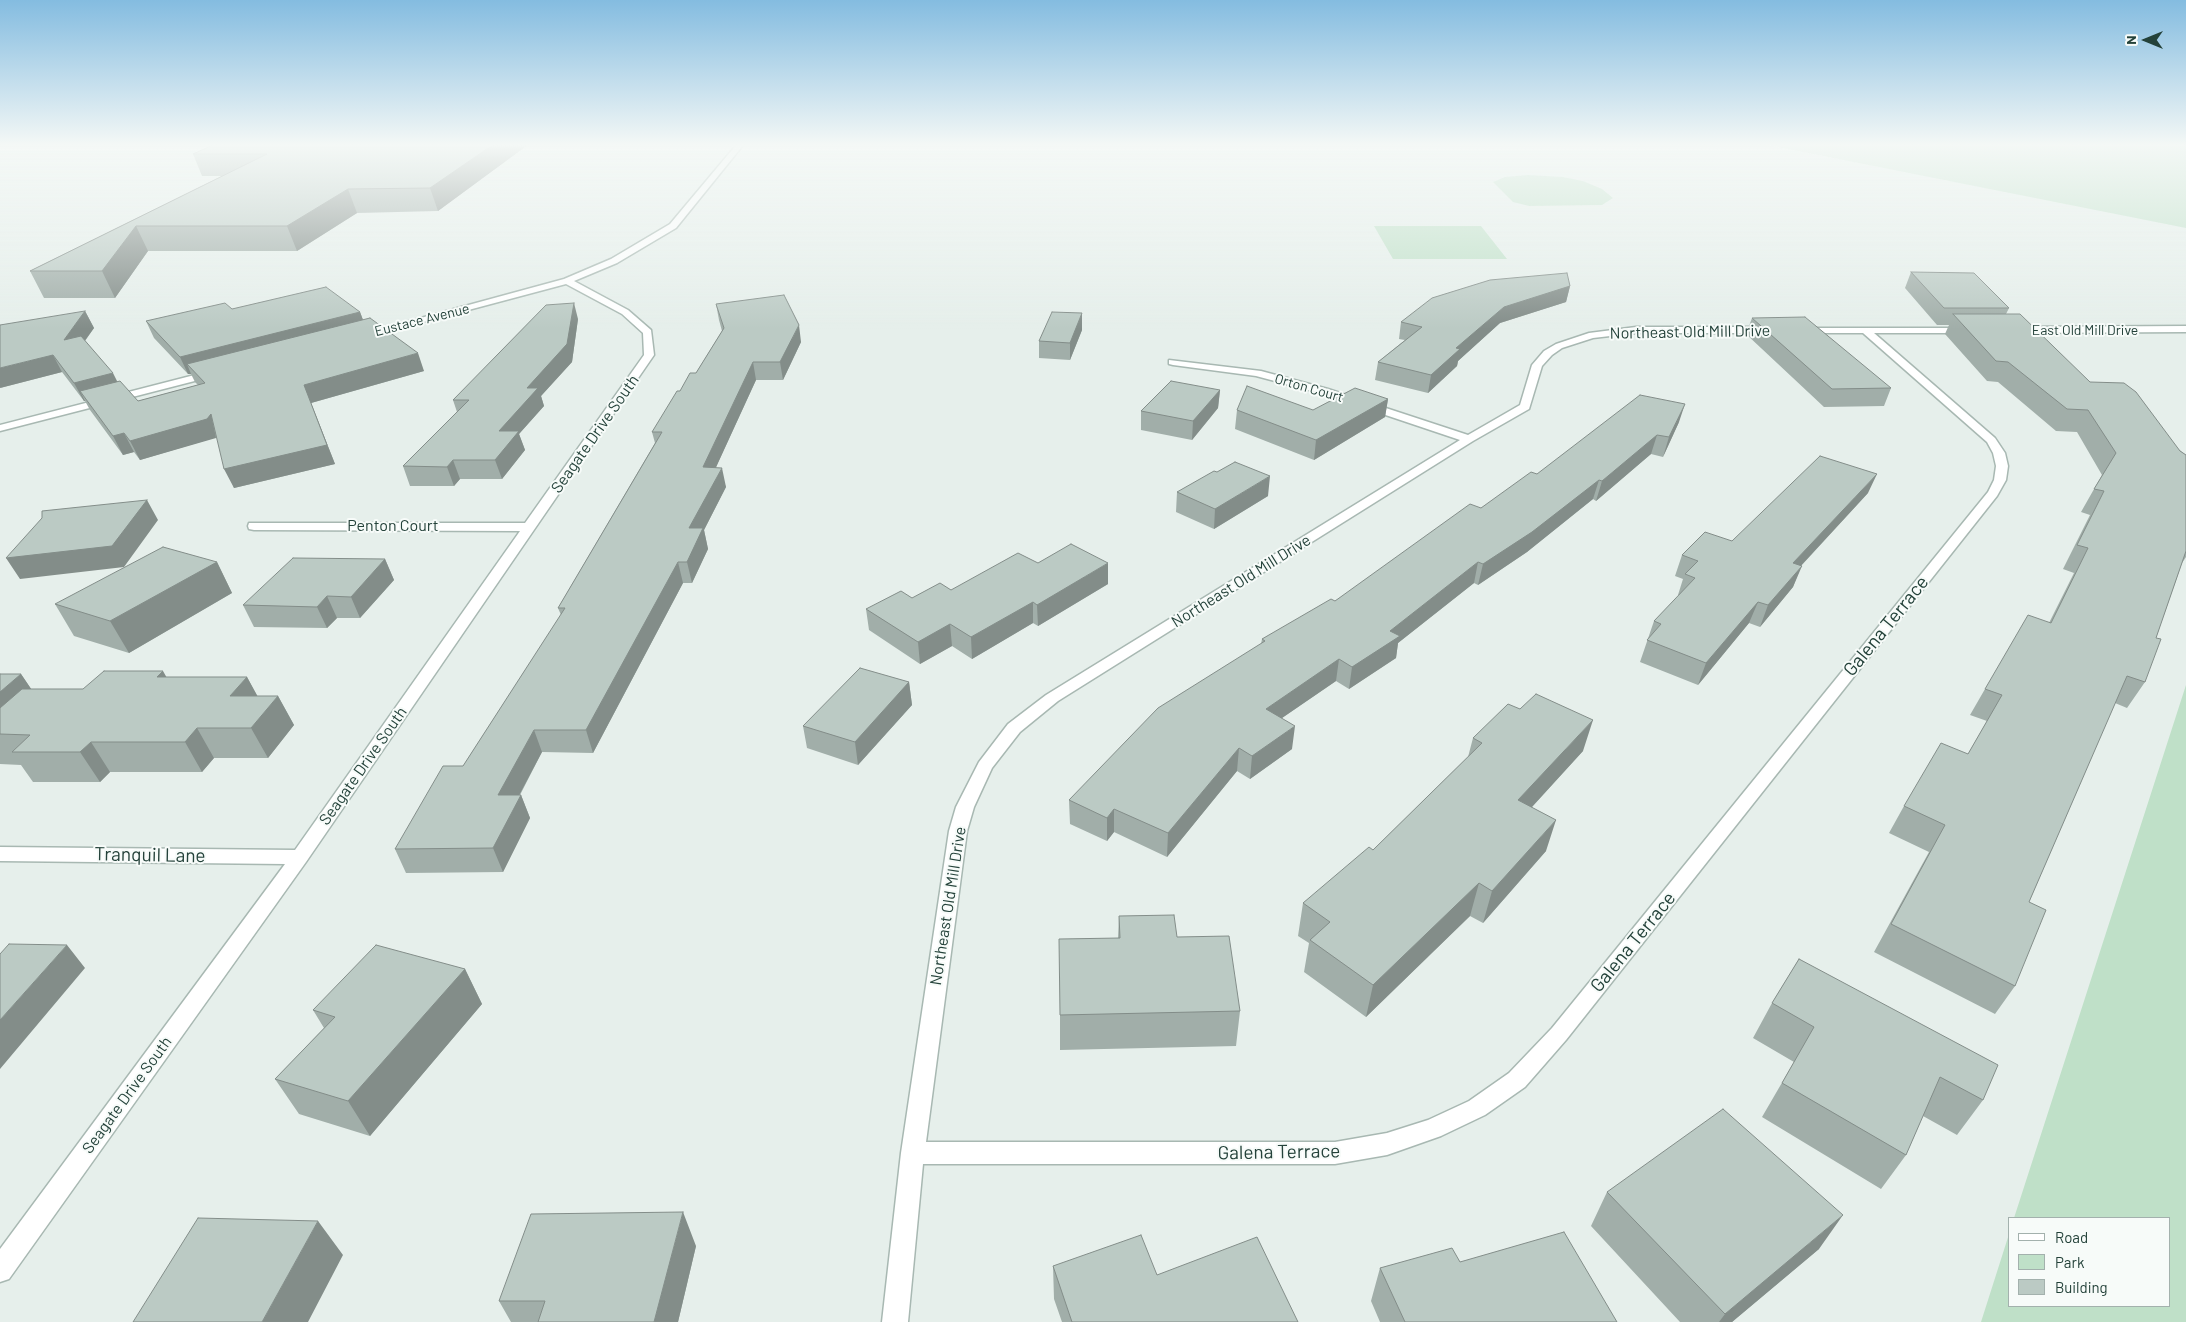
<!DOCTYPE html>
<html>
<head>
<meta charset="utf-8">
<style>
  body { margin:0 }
  #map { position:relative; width:2186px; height:1322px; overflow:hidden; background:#e6efeb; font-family:Barlow,sans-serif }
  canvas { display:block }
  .legend { position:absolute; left:2008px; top:1217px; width:162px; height:90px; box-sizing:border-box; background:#f7fbf9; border:1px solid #a3b1ad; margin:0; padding:6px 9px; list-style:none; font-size:15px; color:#24423a }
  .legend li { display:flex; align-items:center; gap:10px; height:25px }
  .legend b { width:25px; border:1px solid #a3b1ad }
  .north { position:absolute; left:2121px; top:15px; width:50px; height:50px; -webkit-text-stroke:4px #f7fbf9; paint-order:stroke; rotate:270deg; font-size:14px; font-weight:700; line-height:20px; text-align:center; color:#24423a }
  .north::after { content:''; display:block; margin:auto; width:18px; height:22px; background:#24423a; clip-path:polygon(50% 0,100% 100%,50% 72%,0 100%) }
</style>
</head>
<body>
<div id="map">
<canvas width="2186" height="1322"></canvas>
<ul class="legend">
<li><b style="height:6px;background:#fff"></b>Road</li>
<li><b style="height:14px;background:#bfe0c8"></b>Park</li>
<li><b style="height:14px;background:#bbcac4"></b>Building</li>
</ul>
<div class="north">N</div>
</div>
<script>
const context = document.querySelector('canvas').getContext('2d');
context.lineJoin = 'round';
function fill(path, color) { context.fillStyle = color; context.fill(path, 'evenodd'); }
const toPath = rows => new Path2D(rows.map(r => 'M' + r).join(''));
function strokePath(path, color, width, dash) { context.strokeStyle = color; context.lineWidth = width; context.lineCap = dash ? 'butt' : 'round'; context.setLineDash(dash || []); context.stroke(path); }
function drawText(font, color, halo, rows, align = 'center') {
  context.font = font + ' Barlow,sans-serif'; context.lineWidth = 4; context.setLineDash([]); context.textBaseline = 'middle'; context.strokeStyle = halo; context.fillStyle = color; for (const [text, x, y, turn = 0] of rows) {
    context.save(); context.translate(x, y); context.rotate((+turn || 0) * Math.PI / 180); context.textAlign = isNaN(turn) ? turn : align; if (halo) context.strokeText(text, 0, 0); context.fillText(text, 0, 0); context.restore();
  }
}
const green = toPath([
  [1763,144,2186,144,2186,228],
  [1528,175,1563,177,1583,181,1602,189,1613,198,1602,205,1529,206,1513,202,1493,182,1505,177],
  [1374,226,1481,226,1507,259,1393,259],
  [2186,685,2186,1322,1981,1322,2010,1231,2010,1306,2170,1306,2170,1218,2014,1218]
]);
const minor = toPath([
  [737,144,744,144,676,228,617,263,574,281,628,310,651,330,654,355,306,862,9,1279,0,1282,0,1249,285,864,0,861,0,847,295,850,520,531,254,530,249,529,248,526,249,523,525,523,644,355,643,333,622,314,566,284,367,337,362,334,564,279,611,259,670,224,737,144],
  [2186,326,2186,332,2015,333,2010,330,2015,327,2186,326],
  [1636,327,1767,327,1772,330,1767,333,1636,333,1593,338,1562,348,1552,355,1542,366,1529,409,1473,441,1058,701,1020,732,992,768,974,807,967,831,926,1142,1335,1142,1387,1133,1428,1120,1469,1101,1509,1073,1552,1028,1988,492,1994,480,1996,466,1993,453,1987,442,1863,333,1800,333,1797,332,1797,328,1970,328,1970,332,1967,333,1874,333,1995,438,2005,453,2008,466,2006,480,1997,496,1566,1040,1525,1087,1485,1115,1441,1136,1387,1155,1335,1164,923,1164,908,1322,882,1322,901,1153,949,831,956,807,979,762,1008,724,1046,695,1460,440,1320,393,1256,376,1173,365,1169,364,1169,360,1261,371,1328,389,1468,435,1520,405,1532,365,1544,351,1556,344,1589,333,1636,327],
  [214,370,218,371,218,375,0,431,0,425,214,370]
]);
const wall = toPath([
  [215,144,529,144,438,211,357,213,297,251,148,251,115,298,44,298,30,271,222,176,202,176,193,154],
  [1911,272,2009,308,2006,314,2090,382,2186,455,2186,557,2182,563,2156,638,2145,682,2127,708,2115,703,2029,902,2015,986,1995,1014,1874,952,1929,852,1889,833,1904,806,1968,754,1987,721,1970,715,1985,689,2049,623,2074,573,2063,569,2090,515,2081,512,2102,475,2077,432,2056,431,1998,382,1987,381,1945,334,1949,325,1937,325,1905,288],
  [1570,286,1566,302,1500,323,1458,361,1457,366,1428,393,1375,380,1378,362,1405,340,1399,339,1401,322],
  [716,304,801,342,783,380,756,380,716,467,726,487,704,530,708,549,692,583,683,583,593,753,542,752,520,795,521,795,530,818,503,872,406,873,395,849,463,766,561,615,558,608,655,443,652,432,680,391,696,373,722,331,719,320],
  [232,309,360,312,363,320,424,371,311,403,335,464,234,488,217,437,140,460,134,452,123,455,90,410,85,401,84,401,62,372,0,388,85,311,94,328,85,341,117,382,138,401,198,385,195,382,191,374,188,374,154,338,146,321],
  [1082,313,1082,330,1070,360,1039,358,1039,341],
  [1752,318,1891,388,1884,406,1824,407,1746,334],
  [578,319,572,362,541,396,544,406,519,434,525,450,502,479,460,479,454,486,410,486,403,466,457,412,453,400],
  [1220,390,1218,408,1192,440,1141,430,1141,411],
  [1388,399,1385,417,1314,460,1235,429,1237,410,1313,410],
  [1679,422,1663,457,1651,454,1596,501,1593,499,1527,552,1478,585,1474,583,1398,643,1396,658,1349,689,1336,681,1282,718,1292,749,1250,779,1237,771,1167,857,1114,832,1107,841,1070,824,1069,800,1261,644,1262,639,1335,601,1481,508,1537,474],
  [1177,492,1268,496,1214,529,1176,512],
  [1868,493,1801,566,1793,587,1760,627,1749,623,1698,685,1640,662,1654,621,1679,596,1678,595,1683,579,1675,576,1682,555,1732,541],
  [385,559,394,580,360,618,337,618,327,628,254,627,243,605],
  [217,562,232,593,129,653,74,636,55,604],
  [1038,563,1108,584,1038,626,1033,623,972,659,952,646,920,664,869,630,866,609,912,598,951,590],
  [0,674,21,674,31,689,83,689,167,677,247,677,257,696,278,696,294,725,268,758,214,758,202,772,110,772,100,782,33,782,21,765,0,764],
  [909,682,912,705,858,765,807,748,803,726],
  [1473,738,1583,751,1532,807,1546,851,1483,923,1470,916,1366,1017,1304,972,1309,943,1298,936,1303,903,1373,850,1468,757],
  [1119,916,1177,937,1240,1011,1236,1046,1060,1050,1060,1015,1118,938],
  [1799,959,1983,1100,1957,1135,1923,1116,1906,1155,1881,1189,1762,1117,1794,1062,1753,1038,1772,1003],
  [465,969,482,1004,370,1136,299,1114,275,1079,324,1028,313,1010],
  [1607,1192,1819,1249,1732,1322,1680,1322,1591,1226],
  [696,1246,678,1322,511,1322,499,1301],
  [1460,1262,1617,1322,1380,1322,1371,1301,1380,1268],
  [1053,1266,1157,1275,1298,1322,1062,1322,1054,1299]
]);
const shadedWall = toPath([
  [494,144,529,144,438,211,430,188],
  [348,189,357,213,297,251,287,226],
  [136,226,148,251,115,298,102,271],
  [1570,286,1566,302,1500,323,1458,361,1457,366,1428,393,1431,375,1456,348,1504,307],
  [574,303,578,319,572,362,541,396,544,406,519,434,525,450,502,479,495,460,499,431,527,388],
  [85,311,94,328,73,357,64,340],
  [360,312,366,328,187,364,191,374,188,374,180,357],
  [1082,313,1082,330,1070,360,1070,343],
  [799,325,801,342,783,380,780,362],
  [418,353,424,371,311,403,335,464,234,488,224,469,304,385],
  [53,355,62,372,0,388,0,368],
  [753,362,756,380,707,487,703,467],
  [113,373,122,391,80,391,85,401,84,401,74,383],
  [1220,390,1218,408,1192,440,1193,421],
  [1388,399,1385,417,1314,460,1316,440],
  [1685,404,1679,422,1663,457,1669,437],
  [211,414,216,438,140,460,130,441],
  [124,433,134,452,123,455,113,436],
  [1657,435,1651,454,1596,501,1602,481],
  [453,460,460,479,454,486,447,467],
  [722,468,726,487,704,530,708,549,692,583,687,562,689,528],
  [1877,474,1868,493,1784,584,1793,563],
  [1270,476,1268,496,1214,529,1215,509],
  [1599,480,1593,499,1527,552,1478,585,1483,564],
  [147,500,158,520,124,567,20,579,6,558],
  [385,559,394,580,360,618,351,597],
  [217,562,232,593,129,653,110,621],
  [678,562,683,583,593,753,586,730],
  [1478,562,1474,583,1398,643,1396,658,1349,689,1352,667,1390,631],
  [1108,563,1108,584,1038,626,1037,605],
  [1802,566,1793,587,1760,627,1768,605],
  [327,596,337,618,327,628,317,607],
  [1033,602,1033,623,972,659,971,637],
  [1758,602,1749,623,1698,685,1706,663],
  [950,624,952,646,920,664,918,642],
  [1339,659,1336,681,1263,731,1266,709],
  [163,671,180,701,157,677],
  [21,674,36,696,0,728,0,692],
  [247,677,263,706,230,696],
  [909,682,912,705,858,765,855,742],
  [278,696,294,725,268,758,251,728],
  [1593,720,1583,751,1509,832,1518,800],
  [1295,726,1292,749,1250,779,1252,756],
  [197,728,214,758,202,772,185,742],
  [534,730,542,752,507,818,498,795],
  [91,742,110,772,100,782,80,752],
  [1239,748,1237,771,1167,857,1168,833],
  [521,795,530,818,503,872,493,848],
  [1114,809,1114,832,1107,841,1107,818],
  [1556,820,1546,851,1483,923,1492,891],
  [1479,883,1470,916,1366,1017,1373,985],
  [67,945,85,968,0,1069,0,1020],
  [465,969,482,1004,370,1136,348,1101],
  [683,1212,696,1246,678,1322,654,1322],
  [1843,1215,1819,1249,1732,1322,1719,1322,1725,1314],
  [318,1221,343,1255,308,1322,262,1322]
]);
const building = toPath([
  [215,144,494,144,430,188,348,189,287,226,136,226,102,271,30,271,267,154,193,154,215,144],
  [1911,272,1974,273,2009,308,1944,308,1911,272],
  [1567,273,1570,286,1504,307,1456,348,1460,349,1431,375,1378,362,1422,327,1401,322,1432,298,1490,280,1567,273],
  [326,287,360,312,180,357,146,321,225,303,232,309,326,287],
  [784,295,799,325,780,362,753,362,703,467,722,468,689,528,703,528,687,562,678,562,586,730,534,730,498,795,521,795,493,848,395,849,443,766,463,766,565,608,558,608,662,432,652,432,677,391,680,391,690,373,696,373,724,328,716,304,784,295],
  [574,303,567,344,527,388,538,388,499,431,519,431,495,460,453,460,447,467,403,466,469,400,453,400,546,305,574,303],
  [85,311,64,340,81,336,113,373,74,383,53,355,0,368,0,325,85,311],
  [1052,312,1082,313,1070,343,1039,341,1052,312],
  [1953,314,2020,314,2090,382,2124,383,2136,392,2180,451,2186,455,2186,551,2156,638,2161,639,2145,682,2127,676,2029,902,2046,910,2015,986,1891,924,1945,825,1904,806,1941,743,1968,754,2002,695,1985,689,2028,615,2051,623,2088,548,2077,545,2104,491,2094,489,2116,453,2088,410,2067,409,2008,362,1996,361,1953,314],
  [1805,317,1891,388,1832,389,1752,318,1805,317],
  [370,318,418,353,304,385,327,445,224,469,211,414,207,419,130,441,124,433,113,436,80,391,120,381,138,401,205,383,187,364,370,318],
  [1171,381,1220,390,1193,421,1141,411,1171,381],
  [1247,386,1313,410,1355,388,1388,399,1316,440,1237,410,1247,386],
  [1640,395,1685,404,1669,437,1657,435,1602,481,1599,480,1532,532,1483,564,1478,562,1390,631,1400,636,1352,667,1339,659,1266,709,1295,726,1252,756,1239,748,1168,833,1114,809,1107,818,1069,800,1158,708,1265,641,1262,639,1331,599,1335,601,1470,504,1481,508,1531,472,1537,474,1640,395],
  [1820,456,1877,474,1793,563,1802,566,1768,605,1758,602,1706,663,1647,640,1661,624,1654,621,1695,578,1685,574,1698,561,1682,555,1705,532,1732,541,1820,456],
  [1235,462,1270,476,1215,509,1177,492,1214,471,1217,472,1235,462],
  [147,500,112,546,6,558,42,518,42,511,147,500],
  [1071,544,1108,563,1037,605,1033,602,971,637,950,624,918,642,866,609,901,591,912,598,940,583,951,590,1018,553,1038,563,1071,544],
  [163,547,217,562,110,621,55,604,163,547],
  [293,558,385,559,351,597,327,596,317,607,243,605,293,558],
  [860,668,909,682,855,742,803,726,860,668],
  [104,671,163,671,157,677,247,677,230,696,278,696,251,728,197,728,185,742,91,742,80,752,12,752,30,735,0,734,0,708,22,689,83,689,104,671],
  [0,674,21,674,0,692,0,674],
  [1536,694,1593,720,1518,800,1556,820,1492,891,1479,883,1373,985,1310,940,1330,922,1303,903,1369,847,1373,850,1482,743,1473,738,1508,704,1520,709,1536,694],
  [1174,915,1177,937,1229,936,1240,1011,1060,1015,1059,939,1120,938,1119,916,1174,915],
  [9,944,67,945,0,1020,0,954,9,944],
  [376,945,465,969,348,1101,275,1079,335,1017,313,1010,376,945],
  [1799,959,1998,1065,1983,1100,1940,1077,1906,1155,1782,1083,1814,1027,1772,1003,1799,959],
  [1723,1109,1843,1215,1725,1314,1607,1192,1723,1109],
  [683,1212,654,1322,538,1322,545,1301,499,1301,531,1214,683,1212],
  [198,1218,318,1221,262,1322,133,1322,198,1218],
  [1564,1232,1617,1322,1405,1322,1380,1268,1452,1248,1460,1262,1564,1232],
  [1141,1235,1157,1275,1257,1237,1298,1322,1072,1322,1053,1266,1141,1235]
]);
const farStreetnames = [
  ["Eustace Avenue",422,320,-14],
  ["East Old Mill Drive",2085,330],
  ["Orton Court",1309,388,16]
];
const streetNames = [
  ["Northeast Old Mill Drive",1690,332,-1],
  ["Seagate Drive South",595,434,-55],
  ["Penton Court",393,526],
  ["Northeast Old Mill Drive",1241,581,-32],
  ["Seagate Drive South",363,766,-55],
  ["Northeast Old Mill Drive",948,906,-81],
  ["Seagate Drive South",127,1095,-54]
];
const nearStreetnames = [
  ["Galena Terrace",1886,626,-51],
  ["Tranquil Lane",150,855,1],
  ["Galena Terrace",1633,942,-51],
  ["Galena Terrace",1279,1152,-1]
];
fill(green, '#bfe0c8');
strokePath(minor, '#a8b8b2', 3);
fill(minor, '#fff');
fill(wall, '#a1aea9');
fill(shadedWall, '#838d89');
fill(building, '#bbcac4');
strokePath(building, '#838d89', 1);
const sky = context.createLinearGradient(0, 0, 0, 329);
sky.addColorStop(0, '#84bce0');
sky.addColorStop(0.44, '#f4f8f6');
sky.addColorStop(1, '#f4f8f600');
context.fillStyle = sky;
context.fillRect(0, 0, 2186, 329);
drawText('14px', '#24423a', '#f7fbf9', farStreetnames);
drawText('16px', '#24423a', '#f7fbf9', streetNames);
drawText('19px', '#24423a', '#f7fbf9', nearStreetnames);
</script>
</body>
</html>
